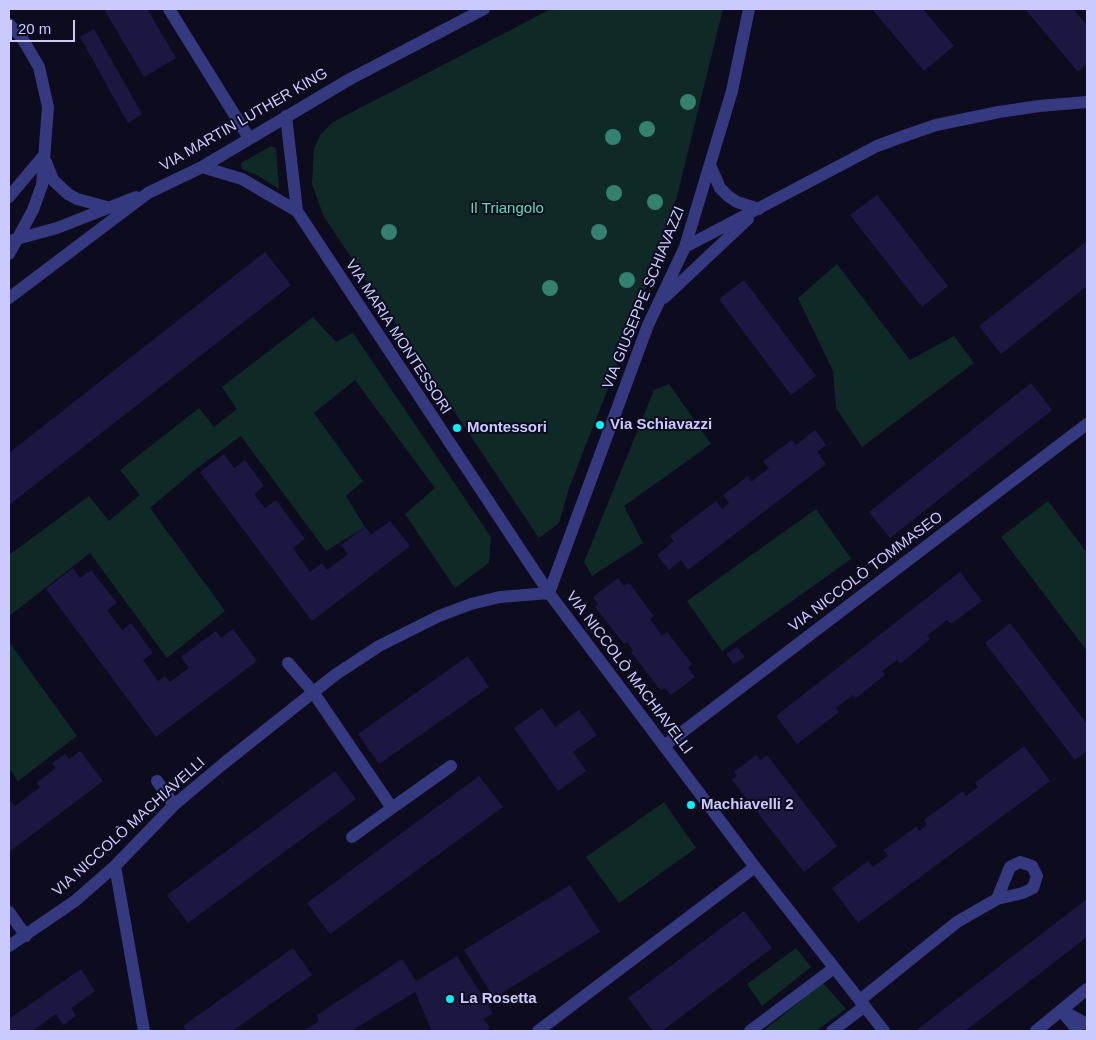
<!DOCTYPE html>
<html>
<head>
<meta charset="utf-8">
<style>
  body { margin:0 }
  #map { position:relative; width:1096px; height:1040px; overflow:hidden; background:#0d0c1f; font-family:Helvetica,sans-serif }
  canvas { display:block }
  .frame { position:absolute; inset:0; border:10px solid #cbcaff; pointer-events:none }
  .scale { position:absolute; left:10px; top:20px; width:65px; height:22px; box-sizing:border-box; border:2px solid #cbcaff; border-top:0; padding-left:6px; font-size:15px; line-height:18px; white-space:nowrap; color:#cbcaff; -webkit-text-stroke:4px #0d0c1f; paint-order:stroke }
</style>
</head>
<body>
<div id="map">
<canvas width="1096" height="1040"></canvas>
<div class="frame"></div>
<div class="scale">20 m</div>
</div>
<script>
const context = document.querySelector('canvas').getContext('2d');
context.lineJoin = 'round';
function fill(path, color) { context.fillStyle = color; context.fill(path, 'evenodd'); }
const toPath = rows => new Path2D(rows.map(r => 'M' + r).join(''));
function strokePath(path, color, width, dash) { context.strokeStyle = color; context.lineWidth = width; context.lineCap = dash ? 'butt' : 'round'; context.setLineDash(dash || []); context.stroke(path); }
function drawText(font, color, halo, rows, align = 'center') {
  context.font = font + ' Helvetica,sans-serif'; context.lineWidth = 4; context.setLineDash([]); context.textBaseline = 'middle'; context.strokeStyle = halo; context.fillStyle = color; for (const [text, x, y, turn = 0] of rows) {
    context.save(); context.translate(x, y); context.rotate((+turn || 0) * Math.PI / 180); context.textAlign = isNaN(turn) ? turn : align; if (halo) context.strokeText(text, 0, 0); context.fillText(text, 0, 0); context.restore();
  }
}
const green = toPath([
  [551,9,723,9,677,196,634,322,569,488,559,523,539,538,324,217,312,184,314,149,320,135,333,122],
  [271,146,276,148,279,189,259,176,242,169,241,163],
  [837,264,910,360,954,336,974,363,862,447,836,408,833,371,798,298],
  [313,317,336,342,353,333,491,537,489,563,455,588,405,514,435,488,355,380,314,413,363,481,346,496,365,527,326,551,241,436,196,469,150,508,225,611,167,658,90,553,9,616,9,555,89,496,109,521,140,495,120,470,199,408,214,427,237,409,222,387],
  [669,384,711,444,624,506,643,543,592,576,584,562,654,390],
  [1048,501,1087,553,1087,651,1001,537],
  [816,509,851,559,722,651,687,601],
  [9,642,77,736,18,781,9,768],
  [664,802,696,848,619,903,586,857],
  [796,948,811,967,762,1006,747,984],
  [823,983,846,1009,816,1031,763,1031]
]);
const building = toPath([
  [104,9,147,9,176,58,144,77],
  [872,9,923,9,954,46,924,71],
  [1025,9,1073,9,1087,25,1087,63,1078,72],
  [94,29,142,114,128,123,80,37],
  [877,195,948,286,922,307,850,215],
  [1087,241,1087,286,1001,354,979,326],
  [265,252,291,285,9,505,9,453],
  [744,280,816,376,791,395,719,299],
  [1031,383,1052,410,890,538,869,512],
  [815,430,826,445,817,452,826,464,688,570,681,560,669,570,657,555,674,541,670,536,716,501,722,509,729,503,723,495,748,476,751,482,769,468,763,461,792,440,796,445],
  [224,454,234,468,245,460,264,486,254,494,265,508,276,500,305,539,293,548,310,572,322,563,327,570,348,554,341,545,365,527,371,535,390,521,410,546,312,621,200,472],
  [73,568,80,578,91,570,117,603,107,610,122,630,131,623,153,653,143,660,158,681,165,676,170,682,189,668,181,657,216,631,221,638,233,629,257,661,156,737,46,589],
  [960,572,982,601,951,624,947,620,927,636,930,639,900,664,897,660,882,671,885,675,856,698,853,695,836,708,839,712,797,744,776,716],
  [618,578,624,586,629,583,654,616,650,619,662,636,667,632,692,664,688,668,695,677,671,695,665,688,661,691,631,652,633,651,627,642,624,644,595,607,598,604,593,597],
  [1010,623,1087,724,1087,751,1075,760,985,643],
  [737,647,745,657,734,664,726,654],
  [468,656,489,687,379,764,358,734],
  [542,708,555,727,579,710,597,735,573,752,586,771,558,791,514,728],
  [1024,746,1050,781,858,923,832,888,868,861,873,867,888,856,884,850,916,827,919,831,927,825,924,820,963,791,966,796,978,787,975,783],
  [80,751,103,781,9,852,9,799,15,806,40,787,36,783,56,768,52,763,65,754,69,759],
  [756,755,760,760,767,755,837,846,804,872,732,780,737,776,734,772],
  [335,771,356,799,188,923,167,895],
  [479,776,503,807,330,934,307,903],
  [570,885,600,932,494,998,464,950],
  [1087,899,1087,937,965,1031,919,1031,918,1029],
  [744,911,772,948,662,1031,653,1031,628,998],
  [293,948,312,975,232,1031,187,1031,183,1026],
  [457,956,493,1013,484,1019,490,1028,485,1031,432,1031,415,992,351,1031,304,1031,319,1021,317,1015,402,959,416,981],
  [81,969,95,991,71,1008,76,1016,63,1025,56,1014,32,1031,9,1031,9,1019]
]);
const minor = toPath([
  [169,9,249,138],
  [9,24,22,38,39,67,48,107,42,185,33,210,9,254],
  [286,116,297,211],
  [46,162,53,180,68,194,77,199,107,207],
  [710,165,720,188,728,196,737,202,759,209],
  [202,167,242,179,297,211,549,593,755,867,884,1031],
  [9,197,44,155],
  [13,240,57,228,136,197],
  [685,247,877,146,907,135,936,125,999,112,1039,106,1087,102],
  [9,298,148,193,202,167,350,79,484,9],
  [664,298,748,219],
  [549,593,648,325,685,247,732,91,749,9],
  [288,663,313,692,392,808,352,837],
  [664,746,1087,424],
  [157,781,174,805],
  [392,808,451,766],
  [115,866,144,1031],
  [9,912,26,936],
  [9,946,75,901,115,866,174,805,223,764,335,675,379,646,439,616,471,604,500,597,549,593],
  [860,1000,957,922,997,899,1023,893,1033,888,1037,876,1032,866,1020,862,1010,867,997,899],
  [1061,1010,1087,1024],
  [1064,1014,1078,1031],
  [538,1031,755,867],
  [750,1031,834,968],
  [832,1031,865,1006],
  [1036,1031,1087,989]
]);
const trees = [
  [688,102],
  [647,129],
  [613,137],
  [614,193],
  [655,202],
  [389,232],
  [599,232],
  [627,280],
  [550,288]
];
const markers = [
  [600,425,5,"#00f3f5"],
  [457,428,5,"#00f3f5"],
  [691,805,5,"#00f3f5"],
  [450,999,5,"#00f3f5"]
];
const streetNames = [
  ["VIA MARTIN LUTHER KING",244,120,-30],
  ["VIA GIUSEPPE SCHIAVAZZI",644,298,-68],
  ["VIA MARIA MONTESSORI",398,337,57],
  ["VIA NICCOLÒ TOMMASEO",866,572,-37],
  ["VIA NICCOLÒ MACHIAVELLI",629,673,53],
  ["VIA NICCOLÒ MACHIAVELLI",129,827,-42]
];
const parkNames = [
  ["Il Triangolo",507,209]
];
const poiNames = [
  ["Via Schiavazzi",610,425],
  ["Montessori",467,428],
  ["Machiavelli 2",701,805],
  ["La Rosetta",460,999]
];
fill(green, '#0f2926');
fill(building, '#1c1741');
strokePath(minor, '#353980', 12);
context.fillStyle = '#34816f';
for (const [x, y] of trees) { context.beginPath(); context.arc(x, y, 8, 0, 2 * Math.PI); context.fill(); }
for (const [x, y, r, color] of markers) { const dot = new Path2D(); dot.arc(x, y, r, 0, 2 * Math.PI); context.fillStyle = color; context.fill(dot); strokePath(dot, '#0d0c1f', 2); }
drawText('15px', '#cbcaff', '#0d0c1f', streetNames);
drawText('15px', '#54e1b1', '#0d0c1f', parkNames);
drawText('bold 15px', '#cbcaff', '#0d0c1f', poiNames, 'left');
</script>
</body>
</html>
